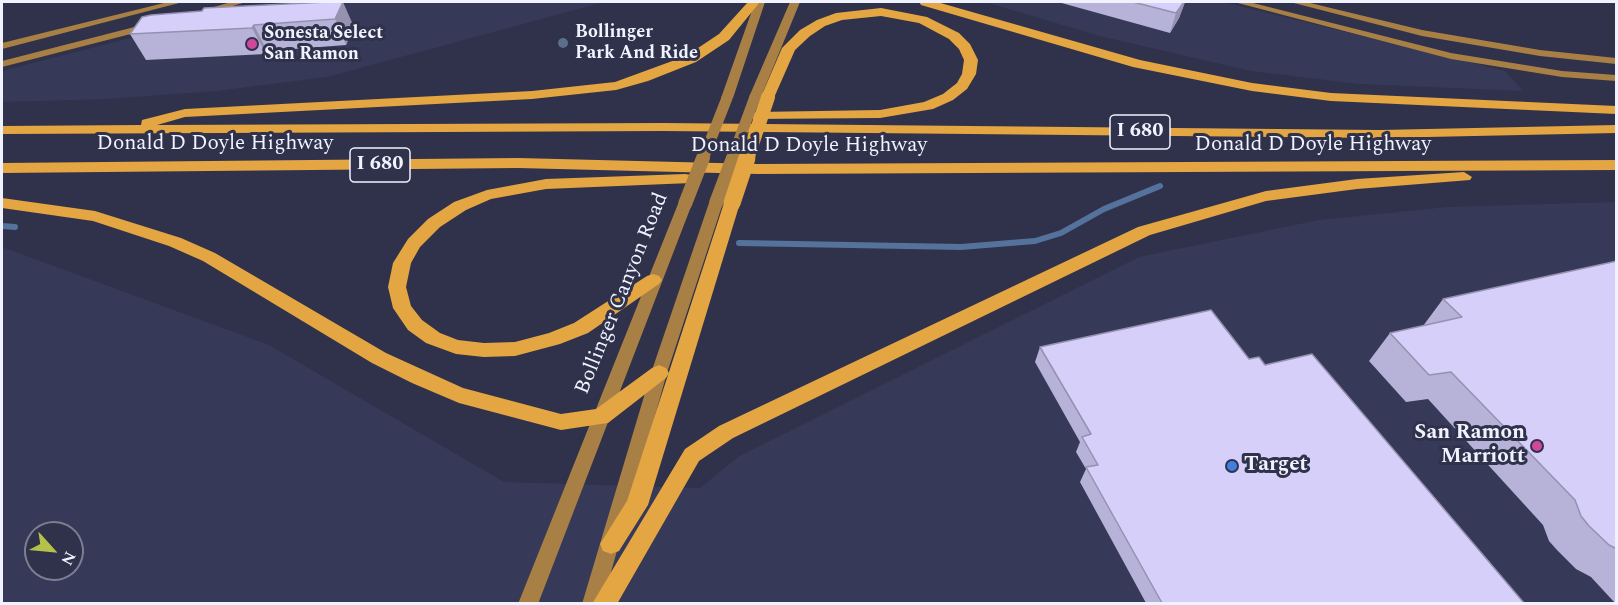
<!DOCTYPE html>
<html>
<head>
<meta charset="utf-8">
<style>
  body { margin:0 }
  #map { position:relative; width:1618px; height:605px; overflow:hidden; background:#2f324a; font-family:Spectral,serif }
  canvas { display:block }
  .frame { position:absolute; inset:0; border:3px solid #f0f3ff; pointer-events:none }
  .north { position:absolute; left:24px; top:521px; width:60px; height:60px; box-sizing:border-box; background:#2f324a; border:2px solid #7c7f92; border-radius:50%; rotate:117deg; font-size:16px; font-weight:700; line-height:24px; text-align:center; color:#f0f3ff }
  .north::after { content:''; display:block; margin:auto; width:21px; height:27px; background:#b5c249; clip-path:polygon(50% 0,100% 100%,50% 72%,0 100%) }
</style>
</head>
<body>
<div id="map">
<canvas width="1618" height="605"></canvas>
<div class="frame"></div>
<div class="north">N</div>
</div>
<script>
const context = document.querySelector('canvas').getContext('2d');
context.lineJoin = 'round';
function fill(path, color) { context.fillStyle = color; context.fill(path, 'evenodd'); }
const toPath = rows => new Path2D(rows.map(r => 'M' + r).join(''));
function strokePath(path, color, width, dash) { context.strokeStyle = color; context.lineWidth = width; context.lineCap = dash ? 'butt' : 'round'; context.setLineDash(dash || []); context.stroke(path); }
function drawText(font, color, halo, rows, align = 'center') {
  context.font = font + ' Spectral,serif'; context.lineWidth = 6; context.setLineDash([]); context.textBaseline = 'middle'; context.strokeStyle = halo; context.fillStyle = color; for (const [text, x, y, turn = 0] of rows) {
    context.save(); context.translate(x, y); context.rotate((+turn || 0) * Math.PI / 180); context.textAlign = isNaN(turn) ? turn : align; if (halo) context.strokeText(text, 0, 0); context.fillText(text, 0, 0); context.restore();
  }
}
const built = toPath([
  [270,2,604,2,327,77,216,91,107,99,2,102,2,71],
  [985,2,1223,2,1505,71,1523,91,1359,84,1251,71,1100,36],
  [1616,202,1616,603,2,603,2,247,269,345,504,482,700,488,738,457,1139,257,1319,220,1447,207],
  [36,533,72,533,72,569,36,569]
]);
const stream = toPath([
  [2,226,15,227],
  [739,243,961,247,1035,241,1061,233,1104,209,1160,186]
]);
const secondary = toPath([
  [168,2,183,2,2,49,2,43,168,2],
  [231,2,246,2,202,15,197,12,231,2],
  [755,2,765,2,733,98,727,102,723,100,721,98,755,2],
  [790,2,800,2,761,97,755,101,751,99,749,97,790,2],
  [1234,2,1249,2,1451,53,1562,71,1616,75,1616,81,1562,77,1451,59,1234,2],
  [1290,2,1306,2,1422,30,1540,50,1616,58,1616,64,1540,56,1422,36,1290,2],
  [150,23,155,26,154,28,2,67,2,61,150,23],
  [716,199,723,203,667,373,602,604,582,604,651,373,709,203,716,199],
  [685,200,692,204,538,604,518,604,678,204,685,200]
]);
const highway = toPath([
  [748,2,760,2,729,40,696,62,648,81,616,90,532,99,185,117,157,125,663,123,1380,130,1616,125,1616,133,1380,138,663,131,2,134,2,126,141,125,142,120,185,109,532,91,615,82,686,56,719,34,748,2],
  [919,2,937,2,1140,60,1252,83,1331,93,1616,106,1616,114,1331,101,1252,91,1133,67,921,5,919,2],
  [881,8,927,17,959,33,970,44,978,60,976,74,967,89,953,100,933,109,880,118,752,119,750,116,752,113,757,112,880,110,924,102,943,94,957,83,962,74,964,60,959,49,949,39,919,23,881,16,842,20,825,26,810,36,795,50,773,100,763,100,761,97,782,48,800,30,817,20,836,13,881,8],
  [518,158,758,164,1616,160,1616,170,758,174,518,168,2,173,2,163,518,158],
  [1464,172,1472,177,1470,180,1357,189,1266,201,1150,235,733,438,699,461,617,604,592,604,685,449,719,426,1138,227,1266,191,1357,179,1464,172],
  [685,174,691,175,693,179,691,183,546,189,491,199,466,210,440,227,420,247,411,263,406,287,411,306,422,320,440,333,458,340,484,343,515,342,549,333,574,323,647,276,653,274,659,276,662,280,659,284,588,333,560,344,515,356,484,357,456,354,426,343,408,330,393,308,388,287,393,263,408,239,428,219,454,202,487,190,546,179,685,174],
  [2,198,95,211,181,238,215,253,386,353,463,388,561,414,596,409,652,368,659,365,666,368,669,373,666,378,608,423,561,430,459,403,412,383,372,363,203,261,169,246,93,221,2,208,2,198],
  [732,198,738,199,740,203,648,505,619,551,611,554,603,551,600,544,627,501,724,203,726,199,732,198]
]);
const secondaryBridgeFar1 = toPath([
  [703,159,727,98],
  [732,159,755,97]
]);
const secondaryBridge = toPath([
  [716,203,733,158],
  [685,204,703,158]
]);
const highwayBridgeFar1 = toPath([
  [747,159,768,97]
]);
const highwayBridge = toPath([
  [732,203,747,158]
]);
const wall = toPath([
  [328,2,354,27,346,45,267,51,266,54,146,60,130,34],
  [1058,2,1185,2,1179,18,1170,33],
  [1617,261,1617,603,1615,603,1591,577,1576,569,1557,550,1549,541,1543,525,1428,399,1406,402,1369,361,1390,333,1423,326,1443,299],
  [1040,347,1249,359,1265,365,1524,603,1146,603,1080,482,1086,469,1076,452,1080,442,1035,362]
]);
const shadedWall = toPath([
  [343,2,354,27,346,45,335,19],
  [1184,2,1185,2,1179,18,1170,33,1176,13],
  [254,25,267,51,266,54,252,28]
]);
const building = toPath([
  [328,2,343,2,335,19,254,25,252,28,130,34,142,17,151,15,202,11,204,8,328,2],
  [1133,2,1184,2,1176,13,1133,2],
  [1617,261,1617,549,1609,545,1589,526,1581,516,1575,500,1451,372,1429,375,1390,333,1462,317,1443,299,1617,261],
  [1211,310,1249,359,1259,357,1265,365,1312,354,1524,603,1162,603,1086,467,1098,465,1082,437,1091,434,1040,347,1211,310]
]);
const markers = [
  [563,43,6,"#5c6f8a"],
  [252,44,6,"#d1479c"],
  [1537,446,6,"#d1479c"],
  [1232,466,6,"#3f7fe0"]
];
const farPoinames = [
  ["Bollinger",575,33],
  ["Park And Ride",575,54],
  ["Sonesta Select",264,34],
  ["San Ramon",264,55]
];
const shields = [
  [1140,132,60],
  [380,165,60]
];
const shieldNames = [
  ["I 680",1140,132],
  ["I 680",380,165]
];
const streetNames = [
  ["Donald D Doyle Highway",215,145],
  ["Donald D Doyle Highway",1313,146],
  ["Donald D Doyle Highway",809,147],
  ["Bollinger Canyon Road",623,294,-68]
];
const poiNames = [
  ["San Ramon",1525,434],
  ["Marriott",1525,458],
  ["Target",1244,466,"left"]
];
fill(built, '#363a58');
strokePath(stream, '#54729b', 6);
fill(secondary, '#a87f44');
fill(highway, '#e4a543');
strokePath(secondaryBridgeFar1, '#a87f44', 11);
strokePath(secondaryBridge, '#a87f44', 14);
strokePath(highwayBridgeFar1, '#e4a543', 14);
strokePath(highwayBridge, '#e4a543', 17);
fill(wall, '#b7b2d7');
fill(shadedWall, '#9591af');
fill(building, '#d5cffa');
strokePath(building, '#9591af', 1.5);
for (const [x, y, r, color] of markers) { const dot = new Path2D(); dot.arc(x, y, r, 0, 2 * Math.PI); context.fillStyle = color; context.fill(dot); strokePath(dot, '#2f324a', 2); }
drawText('bold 18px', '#f0f3ff', '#2f324a', farPoinames, 'left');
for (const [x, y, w] of shields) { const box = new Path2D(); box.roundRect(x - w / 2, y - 17, w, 34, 4.5); context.fillStyle = '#2f324a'; context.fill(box); strokePath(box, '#f0f3ff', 1.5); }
drawText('bold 20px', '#f0f3ff', null, shieldNames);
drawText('21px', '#f0f3ff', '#2f324a', streetNames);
drawText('bold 21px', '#f0f3ff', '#2f324a', poiNames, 'right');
</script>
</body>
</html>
